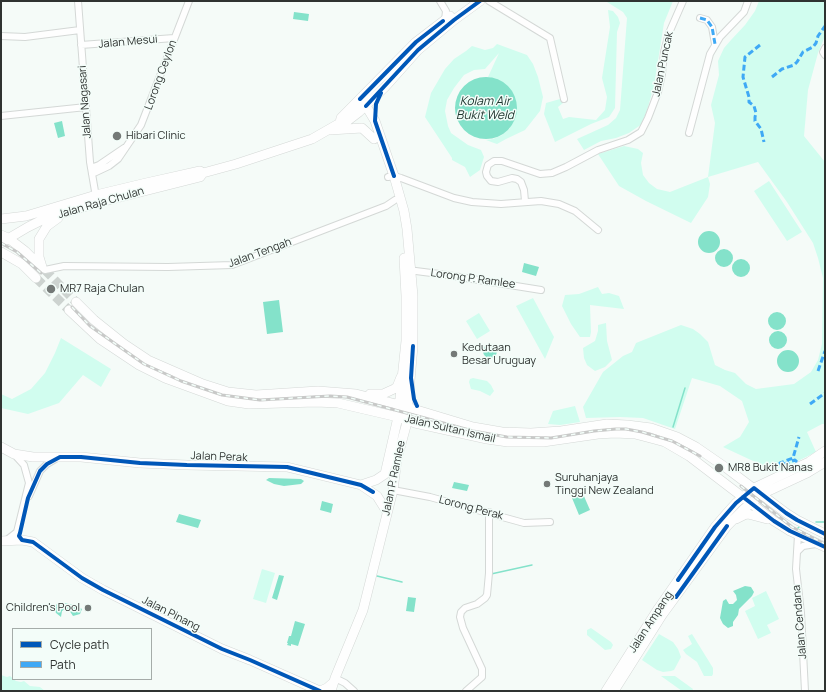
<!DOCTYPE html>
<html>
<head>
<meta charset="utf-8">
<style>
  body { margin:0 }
  #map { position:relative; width:826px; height:692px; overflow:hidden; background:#f5fbf8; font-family:Manrope,sans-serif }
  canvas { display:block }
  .frame { position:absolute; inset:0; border:2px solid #2f3331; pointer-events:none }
  .legend { position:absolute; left:12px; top:628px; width:140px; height:52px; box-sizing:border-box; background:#f3fdf9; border:1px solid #a5aca9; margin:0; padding:5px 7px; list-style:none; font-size:12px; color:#2f3331 }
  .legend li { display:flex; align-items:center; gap:8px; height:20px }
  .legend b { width:20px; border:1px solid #a5aca9 }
</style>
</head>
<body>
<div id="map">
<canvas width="826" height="692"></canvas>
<div class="frame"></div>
<ul class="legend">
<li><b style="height:5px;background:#0057b8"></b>Cycle path</li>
<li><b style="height:5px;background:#3fa9f5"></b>Path</li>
</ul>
</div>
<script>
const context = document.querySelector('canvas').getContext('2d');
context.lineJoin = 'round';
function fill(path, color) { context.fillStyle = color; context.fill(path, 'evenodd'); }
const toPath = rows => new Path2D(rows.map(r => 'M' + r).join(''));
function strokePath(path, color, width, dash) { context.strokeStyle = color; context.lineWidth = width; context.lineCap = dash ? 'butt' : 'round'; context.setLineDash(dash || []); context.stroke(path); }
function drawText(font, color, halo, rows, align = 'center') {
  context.font = font + ' Manrope,sans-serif'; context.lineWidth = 3; context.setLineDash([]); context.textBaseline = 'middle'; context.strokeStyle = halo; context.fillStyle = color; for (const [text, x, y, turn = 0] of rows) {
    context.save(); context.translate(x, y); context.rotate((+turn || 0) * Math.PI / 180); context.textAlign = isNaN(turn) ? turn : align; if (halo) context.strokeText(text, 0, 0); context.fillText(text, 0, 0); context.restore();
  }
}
const green = toPath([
  [607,1,673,1,664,23,654,86,648,107,642,124,629,133,616,138,601,141,584,150,577,139,608,125,616,118,620,110,627,18,623,12,607,2],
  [759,1,825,1,825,36,818,53,808,90,804,136,825,162,825,424,822,424,807,432,816,452,790,465,778,468,766,467,723,447,740,437,749,422,742,401,720,386,692,378,675,429,643,418,620,417,586,418,583,407,603,372,623,356,632,352,636,343,681,325,693,329,700,334,708,342,715,365,725,370,735,373,746,384,756,389,794,384,811,372,818,360,822,344,823,278,818,258,813,243,787,202,758,162,708,177,710,184,708,197,691,223,646,201,619,186,598,154,624,146,638,149,643,153,641,163,643,175,649,183,657,189,670,192,708,177,715,123,711,105,719,75,718,61,724,48,731,40,745,25,755,11],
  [608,10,613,11,618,17,620,23,617,32,615,108,609,117,591,124,555,142,544,114,546,103,560,99,563,103,558,107,563,119,569,117,596,120,605,110,607,97,602,78,610,27],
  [497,44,527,55,533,64,538,77,543,97,540,111,529,125,525,130,506,139,497,144,494,143,486,140,493,139,502,135,510,128,497,79,488,77,499,53,485,69,474,70,464,75,454,88,447,100,445,111,448,126,451,133,468,145,481,150,484,157,480,170,470,177,465,167,452,160,452,158,425,117,431,93,445,69,454,59,466,51,472,46,485,50,493,48],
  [769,181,802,232,787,241,754,191],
  [598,287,602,294,609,293,619,296,624,309,590,305,591,332,590,337,580,337,571,324,562,306,565,295,579,294],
  [533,298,554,337,545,359,516,306],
  [479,313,490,331,477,339,466,321],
  [606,323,607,341,612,360,605,367,595,371,587,365,584,358,583,348,595,341,598,331,598,325],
  [61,338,111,369,101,387,83,375,59,403,28,414,1,408,1,394,12,399,31,389,45,373,55,353],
  [473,378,487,381,491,385,494,391,490,396,480,391,471,389,469,382,470,379],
  [575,406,580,422,560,425,548,424,553,411],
  [262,569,275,573,266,603,253,599],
  [766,591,779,619,767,625,771,633,758,639,745,611,755,606,752,598],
  [591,628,611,642,613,645,611,649,605,650,587,635,587,630],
  [659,634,673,642,678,649,681,657,674,670,671,671,663,672,657,670,642,660],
  [692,634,713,668,713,674,712,676,704,676,697,662,686,654,683,650,692,644,688,636],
  [1,675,7,677,10,676,16,681,21,682,24,681,30,686,40,687,45,691,1,691],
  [661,676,675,676,693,689,692,691,682,691]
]);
const water = toPath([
  [294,12,309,14,308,21,293,19],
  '455 108a31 31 0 1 1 62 0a31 31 0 1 1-62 0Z',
  [62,121,65,136,58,138,54,123],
  '698 242a11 11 0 1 1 22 0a11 11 0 1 1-22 0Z',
  '715 258a9 9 0 1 1 18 0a9 9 0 1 1-18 0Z',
  '732 268a9 9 0 1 1 18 0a9 9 0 1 1-18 0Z',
  [524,263,539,267,536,276,522,272],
  [279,300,283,332,267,334,263,302],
  '768 321a9 9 0 1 1 18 0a9 9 0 1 1-18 0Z',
  '769 340a9 9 0 1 1 18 0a9 9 0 1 1-18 0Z',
  '483 351a7 7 0 1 1 14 0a7 7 0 1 1-14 0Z',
  '777 361a11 11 0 1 1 22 0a11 11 0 1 1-22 0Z',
  [269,478,301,479,304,481,301,484,284,486,274,484,266,480],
  [454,482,469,485,467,491,452,488],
  [583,494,590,510,579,515,572,498],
  [322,501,333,504,331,513,320,510],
  [179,514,201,520,198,528,176,522],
  [279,575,284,576,277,600,272,598],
  [745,586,751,587,754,592,752,596,739,609,738,615,733,622,733,626,728,628,723,624,720,618,723,601,726,599,729,604,733,604,737,600,736,595,733,591],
  [408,597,416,598,414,612,406,611],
  [64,603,75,605,82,609,80,614,73,616,69,610,65,609,62,611,61,617,56,613,54,608,57,604],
  [295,621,305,624,298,646,291,644,291,646,287,645,288,643,287,643,289,636,291,636]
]);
const stream = toPath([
  [673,427,685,388],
  [816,522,825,522],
  [798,528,799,527],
  [491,574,532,565],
  [377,576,402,582]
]);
const secondaryTunnel = toPath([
  [45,270,76,302],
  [36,278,69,310]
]);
const street = toPath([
  [78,1,90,162,96,197],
  [440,1,446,11,445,20],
  [489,1,550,38,564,99],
  [700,18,707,20,712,27,715,44],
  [1,36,25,37,80,30],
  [81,45,174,38],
  [825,48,823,52,825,55],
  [1,116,86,107],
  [689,133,710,54,720,37,744,12,748,1],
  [91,168,99,165,124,148],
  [92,174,109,166,118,159,141,125,189,1],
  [388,177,394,176,401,178,454,198,472,202,501,204,541,201,559,204,575,211,598,230],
  [525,201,524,190,521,182,517,179,512,178,498,182,491,181,487,176,486,172,488,165,494,161,502,161,540,174,552,173,566,167,598,150,628,140,641,132,648,118,658,92,662,74,664,52,669,33,683,1],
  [45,270,64,266,168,267,232,265,386,206,395,200],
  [408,270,447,275,541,290],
  [393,490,430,497,524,523,550,522],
  [29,496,40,471,47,464,57,458],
  [798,535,796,569,801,613,805,691],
  [8,539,17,532,29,483,24,465,14,454],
  [798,551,803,546,816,544],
  [335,678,345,683,354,691],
  [466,691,482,677,482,669,463,628,460,617,461,612,465,608,477,604,485,598,487,595,489,573,489,512]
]);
const secondary = toPath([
  [340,123,341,118,416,42,450,16],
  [330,130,362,128,374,139],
  [1,219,26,216,96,195,146,183,200,171,203,173,236,164,312,139,340,123,346,122,359,112,385,87,418,50,454,20,480,1],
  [1,235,8,238,25,251,42,268],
  [1,243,28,227,44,219,97,203,200,177,203,173],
  [1,252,22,264,36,278],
  [42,267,39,257,39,239,47,226,58,218],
  [76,302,94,320,124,344,148,360,203,384,228,392,256,395,318,391,356,394,400,405,473,427,502,432,531,433,561,431,607,424,627,425,651,428,677,437,696,447,725,467,786,513,797,520,825,534],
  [69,310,100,339,139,365,165,378,228,401,249,404,316,402,338,403,398,417,415,423,487,439,508,442,543,442,598,434,615,433,635,434,654,439,665,442,689,456,774,521,790,531,825,547],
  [370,394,383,394,394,389,397,387,401,377],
  [1,447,14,454,33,457,81,457,140,463,187,465,287,467,361,485,377,496,387,512],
  [361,485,376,480,385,474,398,417,406,341,406,296,404,258],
  [736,519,744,515,748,514,767,519],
  [1,541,22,540,33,542,82,578,103,590,222,649,250,660,320,691,327,688,334,682],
  [331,691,335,678,363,610,393,490,397,459,406,426,413,346,413,296,407,229,404,211,394,176,375,121,366,106,360,99],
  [606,691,658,609,715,527,727,513,736,503,754,488,809,462,825,451],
  [614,691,662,615,727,526,744,509,762,494,807,473,825,462]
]);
const rail = toPath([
  [1,243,17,252,41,273],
  [72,307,90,326,144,364,181,381,222,395,260,400,330,396,347,397,473,431,507,437,551,438,594,431,616,429,626,429,642,432,672,441,700,456],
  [741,486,792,527,825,544]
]);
const quiet = toPath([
  [700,18,707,20,712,27,715,44],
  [760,45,745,57,743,77,749,97,749,102,754,106,756,113,755,117,755,121,761,129,764,142],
  [772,77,782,69,794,65,797,62,803,52,813,47,816,43,818,36,825,26],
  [818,371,825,351],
  [810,404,825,393],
  [797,462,795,460,781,465,780,463,793,458,799,437]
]);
const cycleway = toPath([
  [381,93,376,104,375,121,394,176],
  [360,99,416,42,443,21],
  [366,106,418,50,454,20,480,1],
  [413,346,411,378,414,399,417,406],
  [743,497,774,521,790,531,825,547],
  [678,580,715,527,736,503,754,488,786,513,797,520,825,534],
  [676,597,727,526],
  [320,691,250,660,222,649,103,590,82,578,33,542,22,540,19,536,20,533,28,498,40,471,47,464,60,457,81,457,140,463,187,465,287,467,361,485,373,492]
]);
const markers = [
  [117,136,5,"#747977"],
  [51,289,5,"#747977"],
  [454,354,4,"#747977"],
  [719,468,5,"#747977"],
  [547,484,4,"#747977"],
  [88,608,4,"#747977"]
];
const streetNames = [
  ["Jalan Mesui",128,42,-5],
  ["Jalan Puncak",663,64,-78],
  ["Lorong Ceylon",161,75,-70],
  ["Jalan Nagasari",85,102,-94],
  ["Jalan Raja Chulan",101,203,-16],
  ["Jalan Tengah",260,253,-20],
  ["Lorong P. Ramlee",473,279,8],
  ["Jalan Sultan Ismail",450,429,13],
  ["Jalan Perak",219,457,2],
  ["Jalan P. Ramlee",394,478,-78],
  ["Lorong Perak",471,508,15],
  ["Jalan Pinang",171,614,27],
  ["Jalan Ampang",651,622,-57],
  ["Jalan Cendana",800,622,-95]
];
const poiNames = [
  ["Hibari Clinic",126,136],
  ["MR7 Raja Chulan",60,289],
  ["Kedutaan",462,348],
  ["Besar Uruguay",462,361],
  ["MR8 Bukit Nanas",728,468],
  ["Suruhanjaya",555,478],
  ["Tinggi New Zealand",555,491],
  ["Children's Pool",80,608,"right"]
];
const waterNames = [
  ["Kolam Air",485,102],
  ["Bukit Weld",485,116]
];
fill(green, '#d1fdef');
fill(water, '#84e2ca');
strokePath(stream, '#84e2ca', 1.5);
strokePath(secondaryTunnel, '#cdd3d0', 9, [9, 4.5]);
strokePath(street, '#d4d8d6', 8);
strokePath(secondary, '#d4d8d6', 10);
strokePath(street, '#fefefe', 6);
strokePath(secondary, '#fefefe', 9);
strokePath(rail, '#c8c9c8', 3);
strokePath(rail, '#f3fdf9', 1.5, [4.5]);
strokePath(quiet, '#3fa9f5', 3, [6, 3]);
strokePath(cycleway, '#0057b8', 4);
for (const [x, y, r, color] of markers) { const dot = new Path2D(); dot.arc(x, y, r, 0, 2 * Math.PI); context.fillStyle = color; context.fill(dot); strokePath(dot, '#f3fdf9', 1.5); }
drawText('11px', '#2f3331', '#f3fdf9', streetNames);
drawText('11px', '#2f3331', '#f3fdf9', poiNames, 'left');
drawText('italic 12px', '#1c332c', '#f3fdf9', waterNames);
</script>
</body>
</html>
